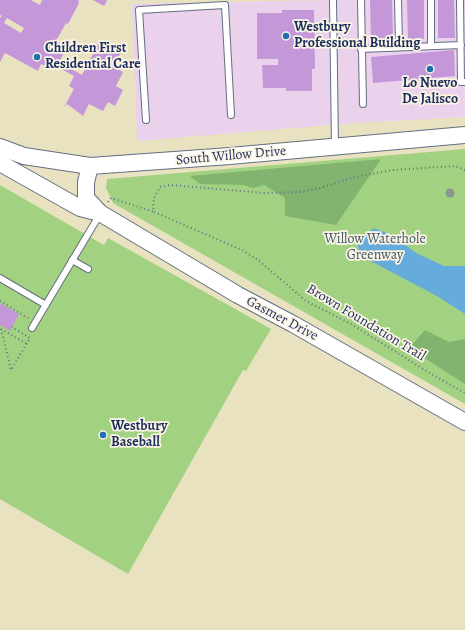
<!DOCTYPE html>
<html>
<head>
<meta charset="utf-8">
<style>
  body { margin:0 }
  canvas { display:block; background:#e9e2c1 }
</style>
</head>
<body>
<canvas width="465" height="630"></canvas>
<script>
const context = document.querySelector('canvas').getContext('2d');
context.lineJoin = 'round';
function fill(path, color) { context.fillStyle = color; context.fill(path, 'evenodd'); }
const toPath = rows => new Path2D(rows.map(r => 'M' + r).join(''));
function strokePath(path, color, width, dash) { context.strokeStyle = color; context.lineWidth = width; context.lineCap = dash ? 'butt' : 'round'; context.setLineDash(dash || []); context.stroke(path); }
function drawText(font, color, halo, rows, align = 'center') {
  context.font = font + ' Alegreya,serif'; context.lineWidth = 3.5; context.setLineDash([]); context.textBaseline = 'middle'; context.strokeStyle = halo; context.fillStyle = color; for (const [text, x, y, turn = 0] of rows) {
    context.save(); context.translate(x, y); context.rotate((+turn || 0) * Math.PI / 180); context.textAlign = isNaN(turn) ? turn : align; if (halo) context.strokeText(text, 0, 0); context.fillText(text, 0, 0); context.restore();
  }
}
const built = toPath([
  [333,0,465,0,465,117,354,123,137,141,132,4]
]);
const green = toPath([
  [465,149,465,404,113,203,106,188,107,179],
  [0,185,104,245,108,238,271,329,246,371,243,370,128,574,0,499]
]);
const forest = toPath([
  [381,159,336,225,285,216,285,198,264,185,253,188,243,185,200,184,190,176],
  [425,330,449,342,465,339,465,384,409,348]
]);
const water = toPath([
  [374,228,394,236,416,253,444,266,465,266,465,314,437,296,361,256,357,244,363,235]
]);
const building = toPath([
  [0,0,31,0,40,5,42,0,79,0,78,2,79,3,68,24,66,23,56,41,67,47,59,62,82,75,100,41,121,52,114,67,123,72,116,86,123,90,115,106,108,102,103,111,89,104,83,116,67,104,64,107,74,89,69,86,74,76,48,62,46,66,41,64,38,71,5,53,0,62,0,18,2,16,0,15],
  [7,18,24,28,21,33,4,23],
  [93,0,107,0,104,6],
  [370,0,392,0,393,39,371,39],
  [407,0,424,0,424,39,408,39],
  [438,0,454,0,455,38,438,38],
  [282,10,314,10,315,69,312,69,312,91,286,91,286,88,263,88,262,65,278,65,278,59,257,59,257,13,282,13],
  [454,50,455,76,373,83,371,57],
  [0,303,19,314,10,331,0,325]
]);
const path = toPath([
  [465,170,455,166,392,170,355,177,320,188,300,192,264,193,171,185,160,187,154,198,153,207,154,212,242,250,258,260,306,301,351,324,428,372,465,393],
  [108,202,111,198,154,212],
  [0,301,28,318],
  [1,329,11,370,30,338,12,327],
  [1,329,27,344]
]);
const service = toPath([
  [333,0,335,147],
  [361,0,363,104],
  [398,0,399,47],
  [431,0,431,46],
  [460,0,461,82,465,82],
  [361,49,461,45],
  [146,120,139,10,225,5,231,115],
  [72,260,88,269],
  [0,278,46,305],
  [32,328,100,214]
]);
const tertiary = toPath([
  [0,147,24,156,90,166,230,156,465,135],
  [0,163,80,208,100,213],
  [90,166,86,182,86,198,100,213,238,295,293,324,465,422]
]);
const trees = [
  [450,193]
];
const markers = [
  [286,36,4,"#1f6fb2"],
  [37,57,4,"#1f6fb2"],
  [430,69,4,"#1f6fb2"],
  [103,435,4,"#1f6fb2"]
];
const poiNames = [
  ["Westbury",294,28],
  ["Professional Building",294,44],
  ["Children First",45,49],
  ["Residential Care",45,65],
  ["Lo Nuevo",430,84,"center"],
  ["De Jalisco",430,100,"center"],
  ["Westbury",111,427],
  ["Baseball",111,443]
];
const streetNames = [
  ["South Willow Drive",231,156,-5],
  ["Gasmer Drive",282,319,28],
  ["Brown Foundation Trail",366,323,31]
];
const parkNames = [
  ["Willow Waterhole",375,240],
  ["Greenway",375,256]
];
fill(built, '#ead1ec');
fill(green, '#a2d281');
fill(forest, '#81b46f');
fill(water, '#65abdc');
fill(building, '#c497d9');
strokePath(service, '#636e81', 8);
strokePath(tertiary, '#636e81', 18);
strokePath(path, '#636e81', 2, [1, 3]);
strokePath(service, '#fff', 6);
strokePath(tertiary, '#fff', 16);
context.fillStyle = '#8a9690';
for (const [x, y] of trees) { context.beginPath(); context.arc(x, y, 4.5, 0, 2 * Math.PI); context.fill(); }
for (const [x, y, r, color] of markers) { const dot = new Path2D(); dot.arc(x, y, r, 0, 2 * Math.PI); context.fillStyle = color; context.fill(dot); strokePath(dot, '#fcf5e5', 1.5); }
drawText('bold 14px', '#1b2f5e', '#fcf5e5', poiNames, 'left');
drawText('14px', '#1b2f5e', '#fcf5e5', streetNames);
drawText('14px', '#3d5867', '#fcf5e5', parkNames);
</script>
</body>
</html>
